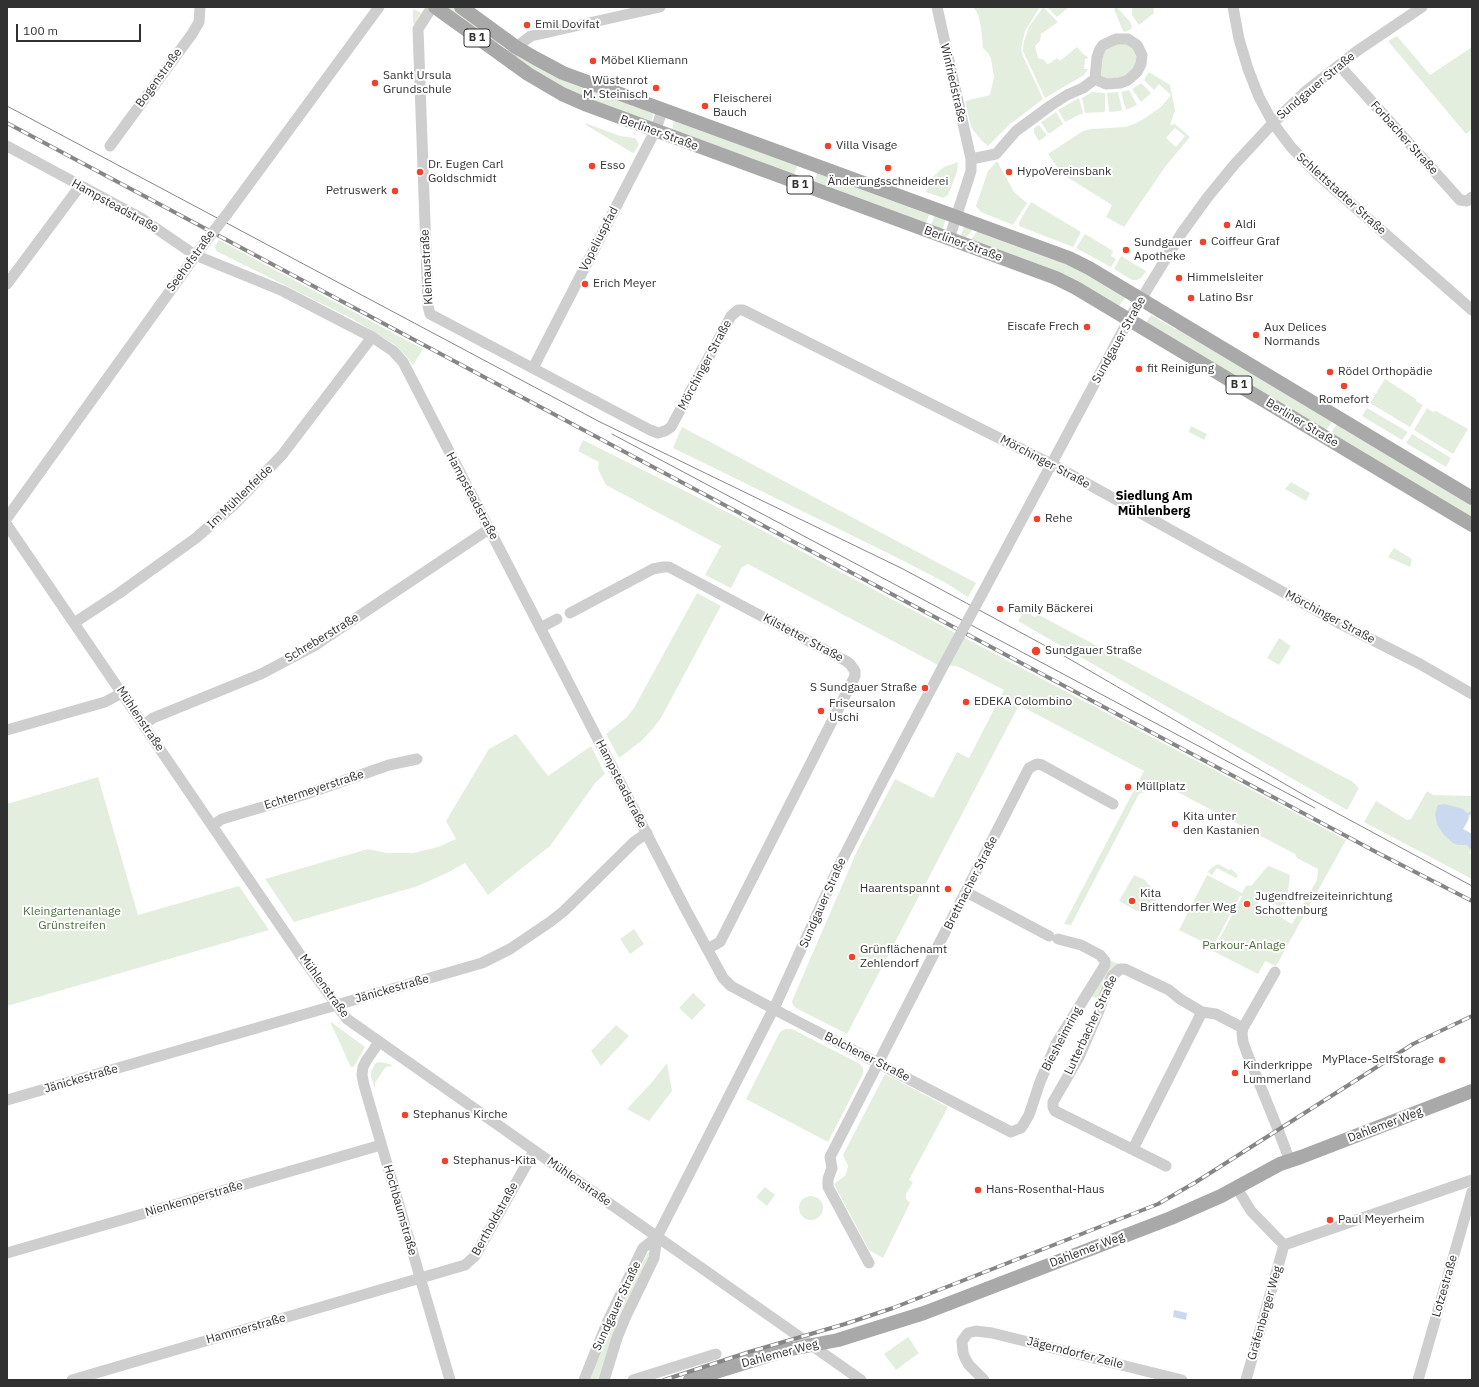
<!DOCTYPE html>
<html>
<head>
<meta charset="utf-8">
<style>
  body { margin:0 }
  #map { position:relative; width:1479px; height:1387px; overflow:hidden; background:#fff; font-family:"IBM Plex Sans",sans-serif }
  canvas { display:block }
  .frame { position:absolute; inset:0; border:8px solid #313131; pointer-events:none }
  .scale { position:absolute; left:16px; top:24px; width:125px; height:18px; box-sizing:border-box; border:2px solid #313131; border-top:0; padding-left:5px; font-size:12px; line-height:14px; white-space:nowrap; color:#313131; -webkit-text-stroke:3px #fff; paint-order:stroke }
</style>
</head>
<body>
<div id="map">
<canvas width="1479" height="1387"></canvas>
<div class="frame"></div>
<div class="scale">100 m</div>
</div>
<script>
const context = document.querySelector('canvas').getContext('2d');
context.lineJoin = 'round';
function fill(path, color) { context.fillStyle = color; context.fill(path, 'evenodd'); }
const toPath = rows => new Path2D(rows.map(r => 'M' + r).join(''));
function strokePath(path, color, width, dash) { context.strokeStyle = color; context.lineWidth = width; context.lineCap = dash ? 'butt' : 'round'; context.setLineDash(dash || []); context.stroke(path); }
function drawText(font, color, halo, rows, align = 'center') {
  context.font = font + ' "IBM Plex Sans",sans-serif'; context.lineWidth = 4; context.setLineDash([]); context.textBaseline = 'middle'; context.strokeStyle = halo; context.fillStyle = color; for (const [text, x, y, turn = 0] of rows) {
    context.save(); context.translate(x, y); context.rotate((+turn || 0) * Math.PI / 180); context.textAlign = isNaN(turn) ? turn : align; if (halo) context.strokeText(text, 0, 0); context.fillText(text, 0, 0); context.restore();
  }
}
const green = toPath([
  [441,7,455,7,501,40,495,47],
  [973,7,1040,7,1025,31,1021,49,1023,56,1043,99,1012,123,1009,123,1010,124,988,146,982,141,971,127,965,101,990,95,994,77,991,59,988,53,983,48,981,27,978,14],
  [1043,7,1058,22,1041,34,1040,41,1035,46,1038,58,1044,60,1047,64,1050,63,1057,58,1060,61,1077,47,1082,53,1089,58,1085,59,1084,69,1088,69,1084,75,1045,98,1023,51,1024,41,1029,27],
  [1047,7,1069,7,1057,17],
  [1117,7,1130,22,1132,26,1131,29,1125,32,1123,31,1114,9],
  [1132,7,1153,7,1154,13,1139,25,1132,15],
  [414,9,421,13,415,24,413,23,413,10],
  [1397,36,1430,75,1472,47,1472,129,1466,134,1388,41],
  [1120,41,1137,48,1136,64,1130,73,1118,78,1107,79,1101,76,1100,73,1102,50],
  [517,54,654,112,651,123,583,99,515,60],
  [1149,72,1170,85,1175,110,1170,125,1175,124,1190,137,1165,167,1124,227,1106,217,1112,205,1062,174,1048,154,1083,131,1091,129,1125,127,1134,124,1142,120,1161,107,1171,95,1159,84,1154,90,1144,80],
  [1175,128,1185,136,1176,147,1166,138],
  [1141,83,1151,93,1141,102,1132,89],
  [1129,90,1137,105,1126,110,1121,92],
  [1092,92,1105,93,1105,111,1104,112,1085,113,1082,98],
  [1118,92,1122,109,1121,111,1109,112,1107,93],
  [1079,98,1083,113,1065,122,1058,110],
  [1056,112,1063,124,1050,133,1048,133,1041,122],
  [674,118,798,164,793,178,672,133],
  [585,123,620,136,635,138,639,144,634,153,631,152,586,125],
  [1039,125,1046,134,1046,136,1039,141,1034,133,1034,128],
  [997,161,1014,192,1027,203,1013,225,981,212,976,206,988,171],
  [958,162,957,172,948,195,943,198,926,192,932,178,938,172,944,167],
  [818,171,930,212,925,226,813,184],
  [1031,202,1081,232,1073,247,1019,226,1019,222],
  [935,214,946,219,942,230,930,228],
  [964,226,974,228,964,240,960,238],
  [979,229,1063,260,1126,296,1118,308,969,242],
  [1085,234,1113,251,1111,256,1116,259,1111,267,1076,248],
  [219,240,423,349,413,365,405,355,395,345,351,318,216,251,215,246],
  [1121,256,1146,271,1141,278,1137,280,1132,280,1114,269],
  [1151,315,1175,329,1184,330,1333,420,1325,432,1145,324],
  [1385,379,1416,399,1416,401,1423,405,1410,427,1370,403],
  [1367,408,1408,432,1402,440,1362,416],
  [1427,408,1433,412,1436,411,1468,429,1453,454,1414,430],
  [1338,422,1472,503,1472,521,1330,435],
  [1191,426,1207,434,1204,440,1189,432],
  [682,427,976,583,968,597,946,583,896,557,673,448],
  [1412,434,1451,458,1446,467,1406,443],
  [583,440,735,516,1346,840,1276,966,1265,961,1258,974,1213,951,1242,896,1240,896,1213,947,1179,930,1207,875,1242,893,1246,886,1249,885,1251,886,1267,867,1269,866,1290,875,1287,900,1283,908,1261,898,1257,904,1292,924,1317,880,1318,869,1297,858,1295,854,1164,785,1139,794,1071,925,1064,924,1144,771,1019,705,847,1034,796,1008,793,1005,792,1001,824,927,857,851,895,779,933,798,957,752,969,758,1004,690,957,666,938,665,748,564,742,567,731,588,705,575,721,546,606,485,598,469,599,462,578,451],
  [1291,482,1310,493,1306,501,1285,489],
  [1394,548,1412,559,1410,567,1388,557],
  [697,593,721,606,661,718,651,731,640,742,619,758,606,734,626,718,634,708],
  [1024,611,1035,617,1037,614,1353,782,1359,788,1347,810,1018,621],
  [1279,638,1291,646,1279,665,1267,658],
  [516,734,548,776,591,746,605,774,596,782,550,846,488,895,465,863,449,872,418,886,294,922,265,879,368,849,387,853,413,853,438,847,456,839,446,821,489,749],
  [98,777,138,915,239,886,269,930,7,1006,7,804],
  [1427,791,1433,795,1472,796,1472,814,1463,829,1472,834,1472,848,1469,853,1472,854,1472,879,1364,822,1376,801,1407,820,1411,819],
  [1218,864,1229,870,1231,869,1238,875,1236,878,1217,868,1212,875,1208,872,1211,868],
  [1134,875,1145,880,1157,894,1157,899,1154,903,1147,908,1137,911,1119,901],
  [634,929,644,944,630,954,620,939],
  [1106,958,1120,965,1099,1000,1090,995],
  [693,993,706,1005,692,1020,679,1008],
  [331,1022,365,1047,356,1063,353,1067,351,1067,331,1024],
  [616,1025,629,1036,601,1066,591,1051],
  [785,1029,792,1029,860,1064,863,1068,863,1074,828,1142,746,1099,780,1032],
  [380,1062,390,1064,393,1067,389,1066,385,1068,375,1083,375,1089,371,1076,371,1071,376,1063],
  [667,1063,672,1091,649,1121,627,1109,652,1082],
  [885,1074,948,1107,909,1180,913,1182,906,1194,906,1199,910,1203,883,1258,869,1250,834,1184,846,1175,848,1166,843,1155],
  [765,1187,775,1195,767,1206,756,1197],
  '799 1208a12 12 0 1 1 24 0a12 12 0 1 1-24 0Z',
  [648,1252,650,1253,616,1326,598,1380,590,1380,613,1323],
  [908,1337,919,1353,896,1370,884,1354]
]);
const water = toPath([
  [1445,804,1463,809,1468,814,1468,820,1463,829,1472,834,1472,846,1470,849,1467,845,1458,845,1453,843,1443,834,1437,824,1435,814,1438,805],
  [1174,1310,1187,1313,1186,1320,1173,1317]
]);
const stream = toPath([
  [1468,814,1472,812]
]);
const minor = toPath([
  [432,7,418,29,428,306,430,314,650,430,658,433,665,431,671,427,731,316,738,310,743,310,1059,468,1339,623,1420,664,1472,694],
  [937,7,971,159,971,171,949,239],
  [1233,7,1239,39,1248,69,1259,97,1273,123,1291,147,1316,173,1472,310],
  [1116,39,1128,39,1137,45,1142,55,1141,64,1137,72,1128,80,1120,83,1106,84,1095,79,1097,57,1100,49,1103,45,1116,39],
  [508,60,516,47,531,36,660,7],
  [1339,65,1460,200,1467,201,1472,197],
  [7,146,141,218,195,255,283,291,372,337,393,351,403,362,686,910,723,978,731,986,785,1015,1011,1132,1021,1128,1023,1125,1029,1115,1040,1082,1056,1044,1105,965,1105,961,1100,955,1081,945,1058,939],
  [110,146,192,34,199,22,200,7],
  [971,159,996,154,1016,131,1050,106,1067,95,1083,88,1095,79],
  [227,214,379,7],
  [7,284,80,186],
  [533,368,655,131,663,109],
  [7,518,206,241],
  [7,525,301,956,347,1019,861,1380],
  [982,594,1129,319,1181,234,1207,198,1234,165,1273,123,1306,91,1357,51,1422,7],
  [570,613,653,569,663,567,669,567,846,661,850,664,855,671,855,676,720,942,707,949],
  [74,623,118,594,196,538,237,502,282,455,372,337],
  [540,628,557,619],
  [144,725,153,718,261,674,314,646,489,529],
  [7,730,105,702,122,693],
  [213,825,222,819,306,794,389,765,417,759],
  [966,892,1049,936],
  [1275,972,1243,1028,1242,1033,1243,1042,1247,1053,1277,1127,1290,1161],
  [379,1042,366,1061,363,1067,362,1075,364,1085,450,1380],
  [7,1100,482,963,510,949,550,922,564,911,634,842,647,833],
  [1133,1149,1202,1012],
  [1166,1166,1055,1111,1053,1107,1053,1102,1079,1057,1098,1013,1112,976,1120,969,1125,969,1169,990,1180,999,1202,1012,1216,1014,1243,1028],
  [1237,1188,1251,1211,1284,1245,1472,1180],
  [7,1253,381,1145],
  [869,1263,828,1187,828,1179,832,1168,830,1157,1029,768,1037,764,1042,765,1113,804],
  [72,1380,465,1265,475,1256,534,1151],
  [584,1380,607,1323,643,1248,657,1237],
  [604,1380,617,1338,626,1316,654,1258,657,1237,777,1002,839,866,882,782,948,657],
  [633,1380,716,1354],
  [984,1380,969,1365,965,1358,963,1353,962,1341,968,1333,976,1331,992,1333,1182,1380],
  [1246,1380,1284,1245],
  [1418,1380,1472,1192]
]);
const major = toPath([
  [435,7,528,74,562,94,587,105,1056,278,1076,288,1472,525],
  [461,7,516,47,535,58,563,73,1069,258,1089,268,1472,498],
  [690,1380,786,1350,838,1340,924,1313,1171,1218,1221,1196,1280,1164,1301,1157,1472,1091]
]);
const tram = toPath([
  [7,106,600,422,903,569,957,598,1066,657,1309,798,1472,886],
  [612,434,1315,808]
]);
const rail = toPath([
  [7,123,1378,853,1472,901],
  [664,1380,749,1352,845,1324,893,1308,1158,1204,1196,1182,1413,1044,1472,1016]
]);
const minorBridge = toPath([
  [206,241,227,214],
  [948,657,982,594]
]);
const markers = [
  [527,25,4,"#f0412a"],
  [593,61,4,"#f0412a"],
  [375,83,4,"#f0412a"],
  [656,88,4,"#f0412a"],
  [705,106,4,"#f0412a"],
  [828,146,4,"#f0412a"],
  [592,166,4,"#f0412a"],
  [888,168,4,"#f0412a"],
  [420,172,4,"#f0412a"],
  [1009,172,4,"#f0412a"],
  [395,191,4,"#f0412a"],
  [1227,225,4,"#f0412a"],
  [1203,242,4,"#f0412a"],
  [1126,250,4,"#f0412a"],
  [1179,278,4,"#f0412a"],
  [585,284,4,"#f0412a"],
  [1191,298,4,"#f0412a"],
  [1087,327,4,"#f0412a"],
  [1256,335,4,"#f0412a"],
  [1139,369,4,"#f0412a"],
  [1330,372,4,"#f0412a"],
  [1344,386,4,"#f0412a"],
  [1037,519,4,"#f0412a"],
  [1000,609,4,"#f0412a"],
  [1036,651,5,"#f0412a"],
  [925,688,4,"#f0412a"],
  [966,702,4,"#f0412a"],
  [821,711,4,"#f0412a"],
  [1128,787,4,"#f0412a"],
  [1175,824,4,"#f0412a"],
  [948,889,4,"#f0412a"],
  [1132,901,4,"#f0412a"],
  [1247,904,4,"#f0412a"],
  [852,957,4,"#f0412a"],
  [1442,1060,4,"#f0412a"],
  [1235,1073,4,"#f0412a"],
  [405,1115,4,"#f0412a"],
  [445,1161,4,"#f0412a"],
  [978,1190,4,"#f0412a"],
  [1330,1220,4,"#f0412a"]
];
const shields = [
  [477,38,26],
  [800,185,26],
  [1239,385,26]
];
const shieldNames = [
  ["B 1",477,38],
  ["B 1",800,185],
  ["B 1",1239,385]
];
const poiNames = [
  ["Emil Dovifat",535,25],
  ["Möbel Kliemann",601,61],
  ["Sankt Ursula",383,76],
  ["Grundschule",383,90],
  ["Wüstenrot",648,81,"right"],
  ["M. Steinisch",648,95,"right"],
  ["Fleischerei",713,99],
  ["Bauch",713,113],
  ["Villa Visage",836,146],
  ["Dr. Eugen Carl",428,165],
  ["Goldschmidt",428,179],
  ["Esso",600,166],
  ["HypoVereinsbank",1017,172],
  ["Änderungsschneiderei",888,182,"center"],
  ["Petruswerk",387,191,"right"],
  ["Aldi",1235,225],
  ["Coiffeur Graf",1211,242],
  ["Sundgauer",1134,243],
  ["Apotheke",1134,257],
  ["Himmelsleiter",1187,278],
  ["Erich Meyer",593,284],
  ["Latino Bsr",1199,298],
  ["Eiscafe Frech",1079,327,"right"],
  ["Aux Delices",1264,328],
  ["Normands",1264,342],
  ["fit Reinigung",1147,369],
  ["Rödel Orthopädie",1338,372],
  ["Romefort",1344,400,"center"],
  ["Rehe",1045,519],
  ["Family Bäckerei",1008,609],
  ["Sundgauer Straße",1045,651],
  ["S Sundgauer Straße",917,688,"right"],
  ["EDEKA Colombino",974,702],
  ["Friseursalon",829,704],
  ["Uschi",829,718],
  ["Müllplatz",1136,787],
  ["Kita unter",1183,817],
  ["den Kastanien",1183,831],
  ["Haarentspannt",940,889,"right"],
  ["Kita",1140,894],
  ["Brittendorfer Weg",1140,908],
  ["Jugendfreizeiteinrichtung",1255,897],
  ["Schottenburg",1255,911],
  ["Grünflächenamt",860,950],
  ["Zehlendorf",860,964],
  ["MyPlace-SelfStorage",1434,1060,"right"],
  ["Kinderkrippe",1243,1066],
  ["Lummerland",1243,1080],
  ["Stephanus Kirche",413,1115],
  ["Stephanus-Kita",453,1161],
  ["Hans-Rosenthal-Haus",986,1190],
  ["Paul Meyerheim",1338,1220]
];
const streetNames = [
  ["Bogenstraße",159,78,-54],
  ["Winfriedstraße",953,83,77],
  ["Sundgauer Straße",1316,86,-40],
  ["Berliner Straße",659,133,20],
  ["Forbacher Straße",1404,138,48],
  ["Schlettstadter Straße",1341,194,42],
  ["Hampsteadstraße",115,206,29],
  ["Vopeliuspfad",599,239,-63],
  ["Berliner Straße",963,244,20],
  ["Seehofstraße",191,261,-54],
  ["Kleinaustraße",427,267,-93],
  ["Sundgauer Straße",1119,340,-61],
  ["Mörchinger Straße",705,365,-62],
  ["Berliner Straße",1302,423,31],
  ["Mörchinger Straße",1045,462,28],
  ["Hampsteadstraße",472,496,62],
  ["Im Mühlenfelde",240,497,-44],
  ["Mörchinger Straße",1330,617,28],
  ["Schreberstraße",322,638,-31],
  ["Kilstetter Straße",803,638,28],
  ["Mühlenstraße",140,719,56],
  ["Hampsteadstraße",621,784,63],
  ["Echtermeyerstraße",314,790,-18],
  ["Brettnacher Straße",971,883,-63],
  ["Sundgauer Straße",823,903,-66],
  ["Mühlenstraße",324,986,54],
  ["Jänickestraße",392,989,-16],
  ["Lutterbacher Straße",1091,1025,-65],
  ["Biesheimring",1062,1039,-62],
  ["Bolchener Straße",867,1057,27],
  ["Jänickestraße",81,1079,-16],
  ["Dahlemer Weg",1385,1125,-21],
  ["Mühlenstraße",579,1182,35],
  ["Nienkemperstraße",194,1199,-16],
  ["Hochbaumstraße",400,1210,74],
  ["Bertholdstraße",495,1219,-61],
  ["Dahlemer Weg",1087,1250,-21],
  ["Lotzestraße",1445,1286,-74],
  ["Sundgauer Straße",617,1306,-65],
  ["Gräfenberger Weg",1265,1313,-74],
  ["Hammerstraße",246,1329,-16],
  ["Jägerndorfer Zeile",1075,1353,14],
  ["Dahlemer Weg",780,1354,-15]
];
const parkNames = [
  ["Kleingartenanlage",72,912],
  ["Grünstreifen",72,926],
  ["Parkour-Anlage",1244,946]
];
const neighbourhoodNames = [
  ["Siedlung Am",1154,496],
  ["Mühlenberg",1154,511]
];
fill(green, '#e4eede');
fill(water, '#cad9ef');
strokePath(stream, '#cad9ef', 2.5);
strokePath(minor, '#cecece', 11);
strokePath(major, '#a9a9a9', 14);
strokePath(tram, '#868686', 1);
strokePath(rail, '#868686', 4);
strokePath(rail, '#fff', 2.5, [8]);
strokePath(minorBridge, '#cecece', 11);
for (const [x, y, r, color] of markers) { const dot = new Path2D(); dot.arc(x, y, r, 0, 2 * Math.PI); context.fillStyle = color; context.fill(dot); strokePath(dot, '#fff', 1.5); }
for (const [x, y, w] of shields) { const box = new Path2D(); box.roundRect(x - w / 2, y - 9, w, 18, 3); context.fillStyle = '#fff'; context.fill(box); strokePath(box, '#313131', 1); }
drawText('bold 11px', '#313131', null, shieldNames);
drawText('12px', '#313131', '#fff', poiNames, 'left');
drawText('12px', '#313131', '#fff', streetNames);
drawText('12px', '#4a703a', '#fff', parkNames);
drawText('bold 13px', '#000', '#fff', neighbourhoodNames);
</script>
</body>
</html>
